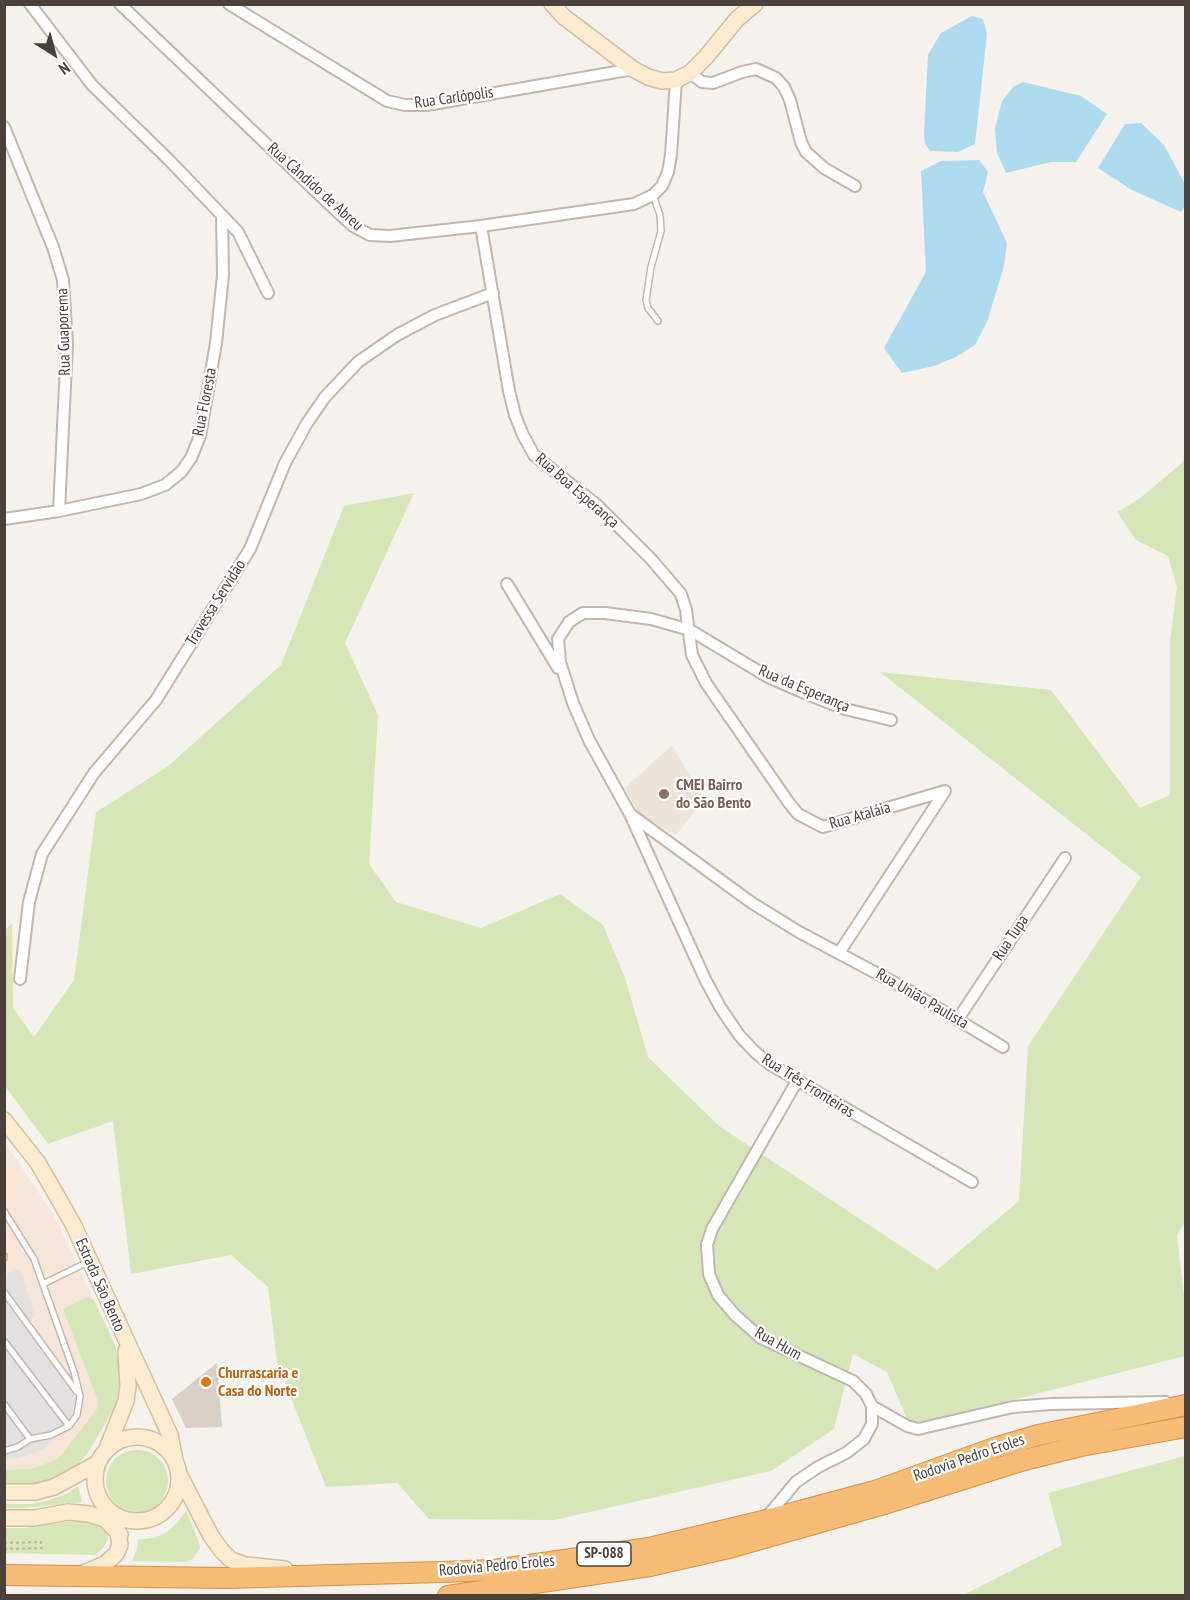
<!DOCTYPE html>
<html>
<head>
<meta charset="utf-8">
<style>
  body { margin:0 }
  #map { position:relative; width:1190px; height:1600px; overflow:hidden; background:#f5f1ec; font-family:"PT Sans Narrow",sans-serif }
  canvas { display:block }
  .frame { position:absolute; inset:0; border:6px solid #49413a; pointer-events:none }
  .north { position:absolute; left:24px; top:24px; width:60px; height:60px; -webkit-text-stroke:4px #fff; paint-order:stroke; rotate:144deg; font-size:16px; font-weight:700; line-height:24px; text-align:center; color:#49413a }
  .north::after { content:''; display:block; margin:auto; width:21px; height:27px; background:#49413a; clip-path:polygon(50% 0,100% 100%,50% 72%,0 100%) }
</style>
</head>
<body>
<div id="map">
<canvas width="1190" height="1600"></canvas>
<div class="frame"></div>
<div class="north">N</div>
</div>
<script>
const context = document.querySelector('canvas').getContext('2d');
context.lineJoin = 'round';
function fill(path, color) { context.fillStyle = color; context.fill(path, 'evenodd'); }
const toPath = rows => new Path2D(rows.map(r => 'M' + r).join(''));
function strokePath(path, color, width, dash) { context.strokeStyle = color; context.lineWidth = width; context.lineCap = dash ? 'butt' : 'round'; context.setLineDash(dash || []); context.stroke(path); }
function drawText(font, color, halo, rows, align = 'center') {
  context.font = font + ' "PT Sans Narrow",sans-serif'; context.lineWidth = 4.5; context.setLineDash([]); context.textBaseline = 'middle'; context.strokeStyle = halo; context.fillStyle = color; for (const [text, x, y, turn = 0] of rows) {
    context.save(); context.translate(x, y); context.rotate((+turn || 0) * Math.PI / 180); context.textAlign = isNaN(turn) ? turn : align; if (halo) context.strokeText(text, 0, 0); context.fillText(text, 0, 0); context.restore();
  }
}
const commercial = toPath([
  [4,1141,53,1214,115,1345,117,1404,87,1454,31,1484,5,1483]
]);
const education = toPath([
  [672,745,704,799,676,835,639,814,625,788]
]);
const green = toPath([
  [1185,456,1186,1220,1177,1235,1185,1305,1185,1356,910,1426,887,1372,853,1354,834,1429,771,1471,554,1520,429,1519,397,1483,326,1487,277,1362,268,1287,231,1255,131,1274,113,1121,48,1144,5,1086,5,930,12,923,13,1008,34,1037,74,980,96,812,167,767,281,665,344,506,414,493,345,643,378,715,369,864,396,902,481,928,560,894,603,925,625,978,648,1057,719,1126,937,1270,1019,1201,1028,1046,1141,877,880,672,1051,690,1140,808,1170,795,1170,641,1177,587,1168,556,1136,540,1117,512,1139,499,1182,463],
  [87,1297,94,1300,115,1345,121,1374,120,1389,117,1404,87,1454,75,1467,62,1476,48,1481,31,1484,5,1483,5,1470,32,1469,58,1459,97,1409,98,1401,63,1309],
  '106 1481a31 31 0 1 1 62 0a31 31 0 1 1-62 0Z',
  [1185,1456,1185,1595,963,1595,1062,1545,1048,1493],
  [78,1486,82,1502,24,1508,5,1508,5,1504,33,1504,49,1500,67,1494],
  [186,1511,199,1542,200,1548,193,1559,185,1562,132,1561,137,1549,138,1540,154,1538,167,1532,177,1523],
  [64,1522,84,1522,98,1524,106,1532,108,1539,104,1547,95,1555,5,1553,5,1528,26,1528]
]);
const parking = toPath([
  [20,1269,35,1316,23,1324,66,1379,75,1397,73,1413,56,1437,43,1450,20,1458,5,1459,5,1274]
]);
const water = toPath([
  [972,16,983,19,987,34,975,144,958,152,930,151,925,144,924,135,928,55,941,33],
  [1023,82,1081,96,1107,114,1076,162,1051,162,1006,173,997,153,995,129,1002,101,1013,87],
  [1141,123,1164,145,1185,184,1185,206,1181,212,1132,190,1098,168,1125,124],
  [979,160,988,172,983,192,1007,243,1004,266,987,322,975,345,956,357,934,366,902,373,884,348,926,272,921,171,941,161]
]);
const building = toPath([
  [217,1363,222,1427,186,1428,172,1399]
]);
const path = toPath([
  [4,1543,41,1542,42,1548,4,1549]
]);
const lane = toPath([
  [653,195,660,215,661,231,651,267,646,300,648,308,658,321],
  [4,1211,34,1259,74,1372,80,1396,77,1415,69,1426,51,1435,30,1439,18,1447,4,1451],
  [4,1256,4,1258],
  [43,1284,88,1262],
  [4,1292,77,1392],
  [4,1341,69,1426],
  [4,1404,30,1439]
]);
const street = toPath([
  [30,4,92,85,169,160,238,232,268,293],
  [120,4,328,203,353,226,370,235,390,236,481,226,634,204,653,195,662,186,668,172,671,155,676,80],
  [229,4,387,101,405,105,427,105,633,69],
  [690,73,702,82,713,83,742,72,756,69,776,78,784,87,790,100,801,142,806,152,824,168,855,186],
  [4,127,53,247,63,280,67,344,59,511],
  [481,226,509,391,515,415,523,435,534,455,598,506,651,559,681,594,686,610,692,655,706,683,789,803,798,814,823,827,945,791,839,953],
  [4,519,59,511,141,494,165,485,181,472,191,458,200,436,216,343,223,275,222,215],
  [507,584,558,668],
  [891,720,845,709,807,694,768,677,690,630,651,619,605,613,583,613,569,622,558,639,560,662,573,703,589,740,630,814,705,979,720,1007,739,1035,755,1052,771,1065,972,1182],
  [630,814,752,903,799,932,908,990,1003,1047],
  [20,979,29,902,42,854,94,773,156,700,250,549,285,463,307,423,325,397,358,362,397,335,435,315,493,293],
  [958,1019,1065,858],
  [872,1406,907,1426,918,1429,1013,1407,1051,1404,1166,1402],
  [766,1518,796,1482,818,1467,846,1453,864,1439,872,1424,872,1406,866,1394,853,1381,761,1338,735,1315,718,1295,709,1274,707,1245,712,1229,797,1081]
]);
const secondary = toPath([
  [552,4,564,17,633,69,648,77,662,81,676,80,690,73,706,57,737,19,755,4],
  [4,1120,38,1163,73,1224,170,1435,175,1460],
  '95 1479a42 42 0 1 1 84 0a42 42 0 1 1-84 0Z',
  [106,1451,126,1401,128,1386,126,1351],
  [179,1474,211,1536,222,1551,231,1560,246,1565,285,1569],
  [4,1492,35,1492,54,1487,98,1463],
  [4,1518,34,1518,68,1512,89,1514,105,1519,120,1535],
  [81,1574,105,1564,116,1554,120,1545,117,1527]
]);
const highway = toPath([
  [4,1575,226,1578,441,1572,494,1570,649,1548,763,1521,875,1491,994,1448,1038,1435,1186,1405],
  [448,1596,650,1566,733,1547,881,1505,1024,1460,1081,1446,1186,1427]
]);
const markers = [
  [664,794,6,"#8d6e63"],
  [206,1382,6,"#e8710a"]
];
const shields = [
  [604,1554,54]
];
const shieldNames = [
  ["SP-088",604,1554]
];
const streetNames = [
  ["Rua Carlópolis",454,98,-8],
  ["Rua Cândido de Abreu",315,187,42],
  ["Rua Guaporema",64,332,-92],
  ["Rua Floresta",205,402,-79],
  ["Rua Boa Esperança",577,491,41],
  ["Travessa Servidão",216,603,-58],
  ["Rua da Esperança",804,689,23],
  ["Rua Ataláia",860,816,-16],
  ["Rua Tupa",1011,938,-56],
  ["Rua União Paulista",922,999,30],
  ["Rua Três Fronteiras",808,1086,32],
  ["Estrada São Bento",100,1285,66],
  ["Rua Hum",778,1344,29],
  ["Rodovia Pedro Eroles",969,1458,-19],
  ["Rodovia Pedro Eroles",497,1566,-5]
];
const educationNames = [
  ["CMEI Bairro",676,785],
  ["do São Bento",676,803]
];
const foodNames = [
  ["Churrascaria e",218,1373],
  ["Casa do Norte",218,1391]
];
fill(commercial, '#f5e6d9');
fill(education, '#ede4d7');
fill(green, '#d6e6b7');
fill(parking, '#e4e2e0');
fill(water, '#addaed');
fill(building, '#d9cfc5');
strokePath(lane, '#c0b8af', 8);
strokePath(street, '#c0b8af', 14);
strokePath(secondary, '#d2bf9e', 18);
strokePath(highway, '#d69145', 22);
strokePath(path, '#c1b2a1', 2, [3, 3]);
strokePath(lane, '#fff', 5);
strokePath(street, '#fff', 10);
strokePath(secondary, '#fceccf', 15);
strokePath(highway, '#f6bd76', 20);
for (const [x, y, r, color] of markers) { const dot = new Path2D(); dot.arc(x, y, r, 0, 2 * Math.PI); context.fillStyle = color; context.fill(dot); strokePath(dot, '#fff', 2); }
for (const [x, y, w] of shields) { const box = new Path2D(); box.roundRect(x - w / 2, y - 12, w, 24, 4.5); context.fillStyle = '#fff'; context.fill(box); strokePath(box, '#49413a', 1.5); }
drawText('bold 15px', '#49413a', null, shieldNames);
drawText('16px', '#49413a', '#fff', streetNames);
drawText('bold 16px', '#785e54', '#fff', educationNames, 'left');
drawText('bold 16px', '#c56008', '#fff', foodNames, 'left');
</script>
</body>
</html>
